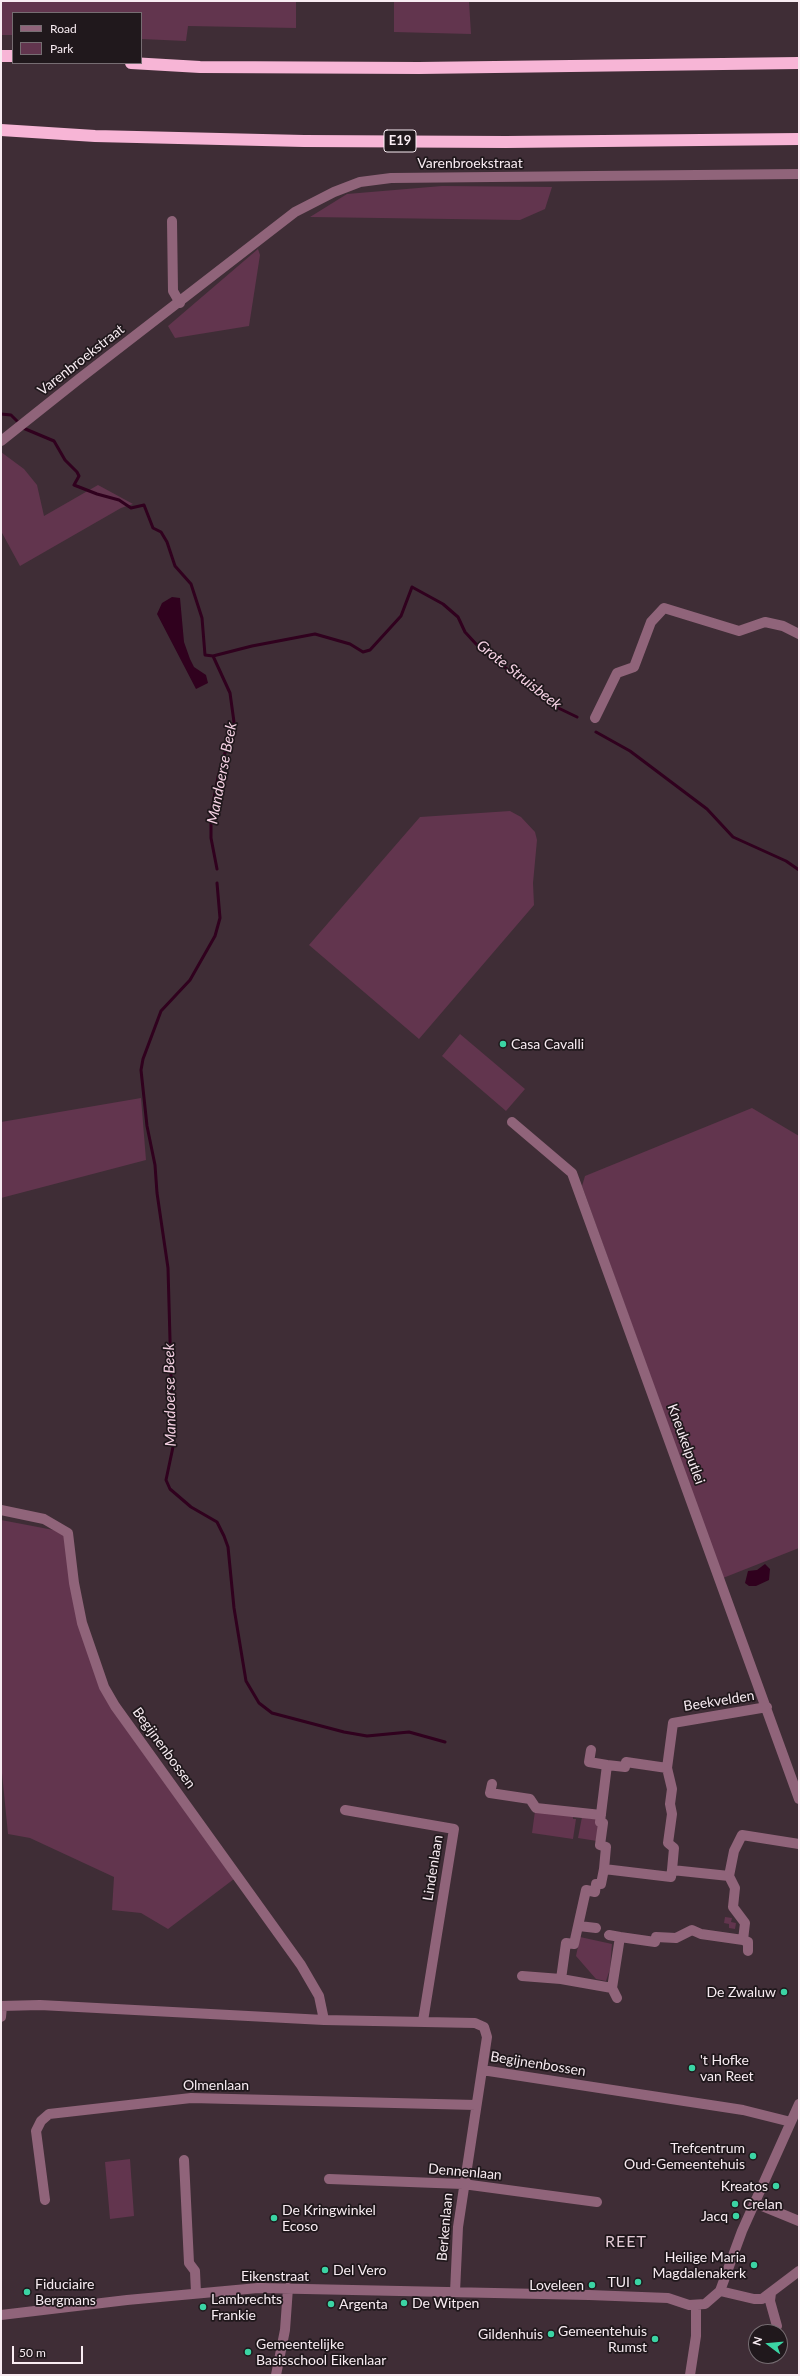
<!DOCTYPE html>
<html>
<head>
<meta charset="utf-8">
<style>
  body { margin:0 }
  #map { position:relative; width:800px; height:2376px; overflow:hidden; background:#3f2d36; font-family:Lato,sans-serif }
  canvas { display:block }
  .frame { position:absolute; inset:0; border:2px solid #f8ecf2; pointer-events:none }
  .legend { position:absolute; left:12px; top:12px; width:130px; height:52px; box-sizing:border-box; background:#20181c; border:1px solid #766d72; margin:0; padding:5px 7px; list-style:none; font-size:12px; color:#f8ecf2 }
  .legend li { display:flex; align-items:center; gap:8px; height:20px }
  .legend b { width:20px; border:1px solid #766d72 }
  .north { position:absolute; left:748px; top:2324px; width:40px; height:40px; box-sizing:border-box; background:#20181c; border:1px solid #766d72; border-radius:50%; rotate:286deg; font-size:11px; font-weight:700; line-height:16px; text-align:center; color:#f8ecf2 }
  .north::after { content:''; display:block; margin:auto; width:14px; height:18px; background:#3bd4a4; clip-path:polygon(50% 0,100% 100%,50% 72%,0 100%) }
  .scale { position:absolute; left:12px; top:2346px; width:71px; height:18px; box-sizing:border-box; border:2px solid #f8ecf2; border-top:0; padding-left:5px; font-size:12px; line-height:14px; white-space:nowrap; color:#f8ecf2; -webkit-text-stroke:3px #20181c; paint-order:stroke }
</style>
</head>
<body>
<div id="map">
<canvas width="800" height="2376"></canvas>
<div class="frame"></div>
<ul class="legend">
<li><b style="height:5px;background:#90647a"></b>Road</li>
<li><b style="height:11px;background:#62354e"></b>Park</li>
</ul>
<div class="north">N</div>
<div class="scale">50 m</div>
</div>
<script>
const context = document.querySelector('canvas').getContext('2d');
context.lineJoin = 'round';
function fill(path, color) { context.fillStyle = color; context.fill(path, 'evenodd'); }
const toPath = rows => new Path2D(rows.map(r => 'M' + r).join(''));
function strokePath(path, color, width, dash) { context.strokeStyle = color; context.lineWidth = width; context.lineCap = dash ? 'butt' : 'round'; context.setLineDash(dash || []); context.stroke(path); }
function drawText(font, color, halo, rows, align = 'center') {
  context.font = font + ' Lato,sans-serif'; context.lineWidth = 3.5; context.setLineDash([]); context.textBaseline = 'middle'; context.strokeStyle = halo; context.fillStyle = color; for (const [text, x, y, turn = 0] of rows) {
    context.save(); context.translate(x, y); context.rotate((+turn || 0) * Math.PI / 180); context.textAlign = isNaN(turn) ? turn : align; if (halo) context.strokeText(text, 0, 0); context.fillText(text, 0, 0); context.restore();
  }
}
const green = toPath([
  [1,1,296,1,296,28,188,26,186,41,141,39,141,13,13,13,13,35,1,35],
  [394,1,469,1,471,34,394,32],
  [442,186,552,187,545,209,520,220,310,217,347,194],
  [258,249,260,255,249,326,175,338,168,326],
  [1,452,24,469,37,485,44,516,98,485,133,504,121,508,20,566,1,531],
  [510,811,521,817,535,832,537,840,533,883,534,905,419,1039,309,945,420,817],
  [460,1034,525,1089,506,1111,442,1056],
  [141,1098,146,1160,1,1198,1,1122],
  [752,1108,799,1136,799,1548,723,1578,582,1186,585,1176],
  [1,1520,64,1532,81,1624,119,1719,234,1879,168,1929,141,1913,112,1910,114,1877,30,1838,8,1834,1,1763],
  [535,1811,573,1816,573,1819,576,1819,573,1839,532,1833],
  [582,1817,596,1819,598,1822,597,1841,578,1838],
  [725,1917,732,1918,731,1922,736,1923,735,1929,729,1928,729,1924,724,1923],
  [580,1937,612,1944,610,1969,606,1981,596,1979,576,1956],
  [130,2159,134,2216,110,2219,105,2162]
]);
const water = toPath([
  [172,597,180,598,184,642,190,659,194,667,206,675,208,683,196,689,157,614,162,603],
  [765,1564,770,1569,769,1580,756,1586,749,1586,745,1583,748,1571,757,1570]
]);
const stream = toPath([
  [1,414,11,415,18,422],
  [23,428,54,441,65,460,77,472,79,476,74,485,97,494,119,500,131,508,144,505,153,528,161,532,167,542,175,566,191,584,202,618,205,655,213,656,252,646,315,634,350,644,363,652,370,650,401,616,412,587,443,604,458,617,465,632,476,644,550,704,577,717],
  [213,656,230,693,234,722,218,777,211,814,211,838,217,869],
  [596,732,630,751,707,809,733,837,786,861,799,870],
  [217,883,220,918,215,936,190,980,161,1011,143,1059,141,1070,147,1126,155,1165,157,1193,168,1268,173,1447,166,1480,170,1489,191,1507,217,1522,224,1536,228,1547,234,1608,246,1681,259,1703,272,1713,344,1732,367,1736,409,1732,445,1742]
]);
const minor = toPath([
  [172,221,173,291,180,303],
  [1,441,79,379,295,212,334,192,360,182,391,178,799,174],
  [595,718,617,673,634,667,651,622,664,608,739,631,765,622,783,626,799,634],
  [512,1122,572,1173,799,1799],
  [1,1510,44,1519,68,1533,74,1583,82,1623,104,1687,115,1706,301,1965,319,1996,324,2020],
  [591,1750,589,1762,607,1765],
  [667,1768,673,1723,767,1707],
  [492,1784,490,1793,530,1799,536,1808,601,1815],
  [345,1810,454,1829,423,2021],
  [604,1869,606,1847,600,1845,603,1823,600,1822,607,1765,625,1767,626,1762,667,1768,672,1789,670,1804,672,1814,668,1843,674,1848,672,1870,729,1876],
  [579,1926,596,1928],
  [609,1935,620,1937],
  [743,1940,745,1923,733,1907,735,1888,729,1876,734,1851,742,1835,799,1844],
  [522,1976,561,1979,566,1943,574,1944,586,1890,595,1892,596,1884,601,1884,604,1869,671,1877,672,1870],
  [561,1979,612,1988],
  [617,1998,612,1988,620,1937,655,1942,656,1937,676,1938,692,1930,701,1934,743,1940,748,1942,748,1951],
  [1,2006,40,2005,324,2020,475,2023,484,2027,487,2037,458,2227,455,2292],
  [1,2017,2,2006],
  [482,2070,743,2110,791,2122],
  [184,2160,189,2263,195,2271,196,2293],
  [329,2179,463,2184,597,2202],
  [45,2200,36,2131,41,2121,49,2114,191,2098,476,2105],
  [755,2203,799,2221],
  [720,2291,754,2299,762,2299,799,2271],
  [771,2293,770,2301,777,2326],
  [1,2315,127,2300,258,2288,589,2295,668,2298,689,2305,705,2304,720,2291,742,2231,799,2104],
  [276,2375,285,2330,288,2288],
  [690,2375,696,2336,696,2305]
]);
const highway = toPath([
  [1,56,13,56],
  [131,63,200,67,419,68,799,63],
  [1,130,95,136,304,141,506,142,799,139]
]);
const markers = [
  [503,1044,4,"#3bd4a4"],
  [784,1992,4,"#3bd4a4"],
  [692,2068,4,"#3bd4a4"],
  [753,2156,4,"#3bd4a4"],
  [776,2186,4,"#3bd4a4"],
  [735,2204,4,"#3bd4a4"],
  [736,2216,4,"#3bd4a4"],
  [274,2218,4,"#3bd4a4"],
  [754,2265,4,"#3bd4a4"],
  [325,2270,4,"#3bd4a4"],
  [638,2282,4,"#3bd4a4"],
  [592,2285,4,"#3bd4a4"],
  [27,2292,4,"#3bd4a4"],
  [404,2303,4,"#3bd4a4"],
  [331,2304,4,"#3bd4a4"],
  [203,2307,4,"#3bd4a4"],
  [551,2334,4,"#3bd4a4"],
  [655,2339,4,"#3bd4a4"],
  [248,2352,4,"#3bd4a4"]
];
const shields = [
  [400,141,32]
];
const shieldNames = [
  ["E19",400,141]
];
const streetNames = [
  ["Varenbroekstraat",470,163],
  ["Varenbroekstraat",81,360,-38],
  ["Kneukelputlei",686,1444,70],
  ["Beekvelden",719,1701,-9],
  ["Begijnenbossen",164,1748,54],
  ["Lindenlaan",433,1868,-81],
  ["Begijnenbossen",538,2064,9],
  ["Olmenlaan",216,2085],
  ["Dennenlaan",465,2172,5],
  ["Berkenlaan",445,2227,-85],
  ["Eikenstraat",275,2276]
];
const poiNames = [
  ["Casa Cavalli",511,1044],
  ["De Zwaluw",776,1992,"right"],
  ["'t Hofke",700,2060],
  ["van Reet",700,2076],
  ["Trefcentrum",745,2148,"right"],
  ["Oud-Gemeentehuis",745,2164,"right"],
  ["Kreatos",768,2186,"right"],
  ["Crelan",743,2204],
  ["De Kringwinkel",282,2210],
  ["Ecoso",282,2226],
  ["Jacq",728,2216,"right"],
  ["Heilige Maria",746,2257,"right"],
  ["Magdalenakerk",746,2273,"right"],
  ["Del Vero",333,2270],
  ["TUI",630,2282,"right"],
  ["Fiduciaire",35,2284],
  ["Bergmans",35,2300],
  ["Loveleen",584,2285,"right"],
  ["Lambrechts",211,2299],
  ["Frankie",211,2315],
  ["De Witpen",412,2303],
  ["Argenta",339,2304],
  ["Gemeentehuis",647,2331,"right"],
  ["Rumst",647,2347,"right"],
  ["Gildenhuis",543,2334,"right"],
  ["Gemeentelijke",256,2344],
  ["Basisschool Eikenlaar",256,2360]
];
const waterNames = [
  ["Grote Struisbeek",519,675,38],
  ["Mandoerse Beek",222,773,-79],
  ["Mandoerse Beek",170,1395,-91]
];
const quarterNames = [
  ["REET",626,2242]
];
fill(green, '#62354e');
fill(water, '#30011e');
strokePath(stream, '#30011e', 3);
strokePath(minor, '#90647a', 10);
strokePath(highway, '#f7b5d6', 12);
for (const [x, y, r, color] of markers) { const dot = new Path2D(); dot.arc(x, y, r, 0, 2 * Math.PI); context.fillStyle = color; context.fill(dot); strokePath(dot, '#20181c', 1.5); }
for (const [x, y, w] of shields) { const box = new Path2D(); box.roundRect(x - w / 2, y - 11, w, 22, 3); context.fillStyle = '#20181c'; context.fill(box); strokePath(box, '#f8ecf2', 1); }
drawText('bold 13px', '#f8ecf2', null, shieldNames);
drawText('14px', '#f8ecf2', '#20181c', streetNames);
drawText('14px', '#f8ecf2', '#20181c', poiNames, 'left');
drawText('italic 15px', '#f6d2e4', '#20181c', waterNames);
context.letterSpacing = '1px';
drawText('16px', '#e2cad5', '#20181c', quarterNames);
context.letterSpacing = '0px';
</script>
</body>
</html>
